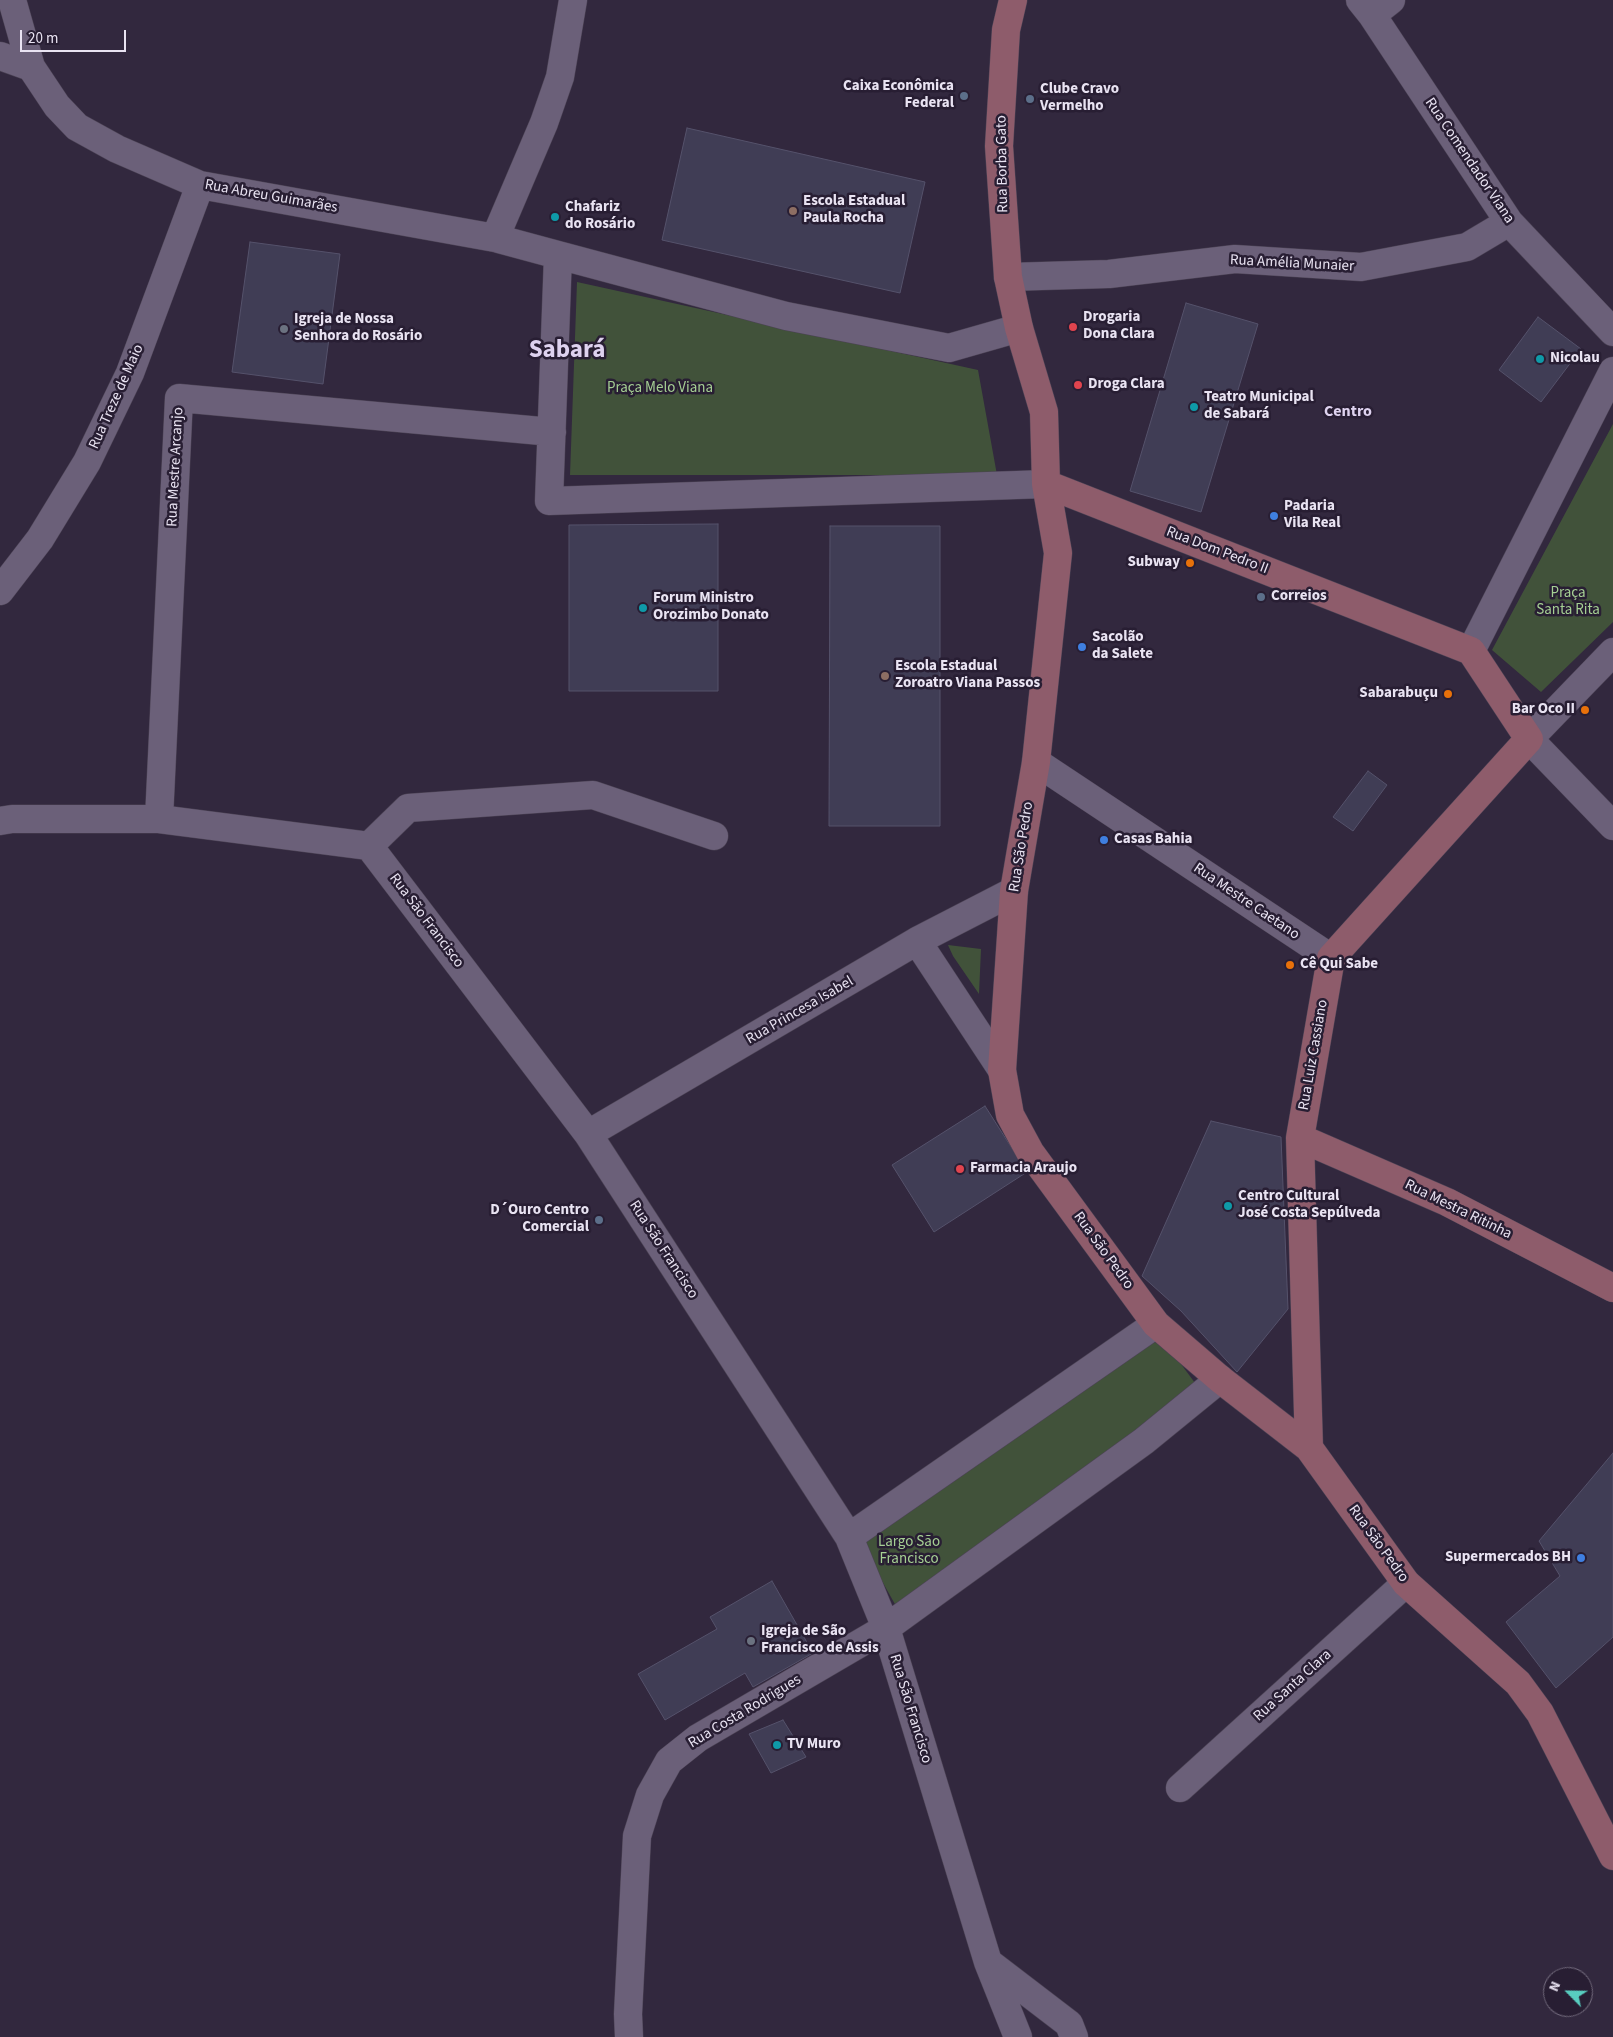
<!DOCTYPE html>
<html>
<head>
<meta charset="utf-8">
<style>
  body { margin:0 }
  #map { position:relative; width:1613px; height:2037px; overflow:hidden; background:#32283e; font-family:"Source Sans 3",sans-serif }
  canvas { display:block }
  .north { position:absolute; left:1543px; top:1967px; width:50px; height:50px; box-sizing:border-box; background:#281e33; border:1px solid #756d7f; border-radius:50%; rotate:293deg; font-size:14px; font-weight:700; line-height:20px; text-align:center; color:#e9e3f2 }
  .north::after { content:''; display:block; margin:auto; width:18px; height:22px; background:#58cec0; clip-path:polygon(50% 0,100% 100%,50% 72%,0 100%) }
  .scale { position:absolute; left:20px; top:30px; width:106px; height:22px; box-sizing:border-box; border:2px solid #e9e3f2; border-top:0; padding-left:6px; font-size:15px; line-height:18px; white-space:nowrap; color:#e9e3f2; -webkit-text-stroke:4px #281e33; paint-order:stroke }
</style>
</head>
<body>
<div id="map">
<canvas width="1613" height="2037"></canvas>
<div class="north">N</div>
<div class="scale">20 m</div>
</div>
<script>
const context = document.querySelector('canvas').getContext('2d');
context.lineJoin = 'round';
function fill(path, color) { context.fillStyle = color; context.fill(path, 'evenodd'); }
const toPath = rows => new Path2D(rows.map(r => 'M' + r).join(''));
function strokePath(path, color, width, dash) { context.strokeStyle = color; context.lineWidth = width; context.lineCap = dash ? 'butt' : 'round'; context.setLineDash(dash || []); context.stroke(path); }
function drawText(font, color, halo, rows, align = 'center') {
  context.font = font + ' "Source Sans 3",sans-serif'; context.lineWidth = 5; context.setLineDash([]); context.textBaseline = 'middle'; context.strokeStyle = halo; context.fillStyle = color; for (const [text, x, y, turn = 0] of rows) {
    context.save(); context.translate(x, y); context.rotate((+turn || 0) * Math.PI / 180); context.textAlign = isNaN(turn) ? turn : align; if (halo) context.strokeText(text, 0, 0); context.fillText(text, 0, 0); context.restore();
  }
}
const green = toPath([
  [577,282,978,370,997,475,570,475],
  [1613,424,1613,622,1541,692,1492,650],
  [948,945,981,949,979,994,953,956],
  [1161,1337,1198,1387,896,1606,860,1542]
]);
const building = toPath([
  [687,128,925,182,900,293,662,240,687,128],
  [250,242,340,254,323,384,232,372,250,242],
  [1186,303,1258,324,1201,512,1130,491,1186,303],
  [1538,317,1581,349,1541,402,1499,370,1538,317],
  [718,524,718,691,569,691,569,525,718,524],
  [830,526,940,526,940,826,829,826,830,526],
  [1368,771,1387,785,1353,831,1333,817,1368,771],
  [985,1106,1027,1172,934,1232,892,1165,985,1106],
  [1211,1121,1281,1137,1288,1309,1237,1372,1181,1311,1142,1276,1211,1121],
  [1613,1453,1613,1637,1556,1688,1506,1622,1560,1576,1539,1541,1613,1453],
  [772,1581,813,1653,753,1687,745,1673,665,1720,638,1674,717,1629,710,1617,772,1581],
  [783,1720,806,1757,771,1773,749,1734,783,1720]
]);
const street = toPath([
  [12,0,31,67,57,106,77,127,117,149,200,185,495,238,558,255],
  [1360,0,1372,15,1509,222,1613,332],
  [1372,15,1391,0],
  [0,56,31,67],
  [495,238,544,123,560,77,573,0],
  [1008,277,1109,274,1235,259,1361,267,1467,247,1509,222],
  [1019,328,949,348,786,316,558,255,549,501,1046,484],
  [0,591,40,539,87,462,130,373,200,185],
  [1471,651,1613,371],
  [1613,652,1529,739,1613,826],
  [1036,762,1331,958],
  [159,819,179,398,552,432],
  [0,821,12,819,159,819,369,846,588,1134,849,1537,886,1628,988,1962,1018,2037],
  [369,846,408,808,593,795,714,836],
  [917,941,1002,1070],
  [588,1134,917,941,1014,891],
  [849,1537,1156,1324],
  [1180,1788,1406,1583],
  [988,1962,1069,2024,1074,2037],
  [629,2037,628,2014,637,1836,650,1795,669,1761,698,1738,886,1628,1144,1441,1220,1379]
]);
const secondary = toPath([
  [1013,0,1006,30,999,146,1008,277,1019,328,1044,412,1046,484,1058,553,1036,762,1014,891,1002,1070,1010,1115,1030,1152,1156,1324,1220,1379,1309,1448,1406,1583,1518,1683,1540,1713,1613,1856],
  [1046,484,1471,651,1529,739,1331,958,1300,1138,1309,1448],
  [1300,1138,1447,1202,1613,1288]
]);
const markers = [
  [964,96,5,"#5c6f8a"],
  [1030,99,5,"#5c6f8a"],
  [793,211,5,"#8d6e63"],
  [555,217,5,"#0f9aa8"],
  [1073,327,5,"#e0444e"],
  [284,329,5,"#6b7280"],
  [1540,359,5,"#0f9aa8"],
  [1078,385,5,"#e0444e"],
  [1194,407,5,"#0f9aa8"],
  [1274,516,5,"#3f7fe0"],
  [1190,563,5,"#e8710a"],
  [1261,597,5,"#5c6f8a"],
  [643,608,5,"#0f9aa8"],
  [1082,647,5,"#3f7fe0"],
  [885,676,5,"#8d6e63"],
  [1448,694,5,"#e8710a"],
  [1585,710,5,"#e8710a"],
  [1104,840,5,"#3f7fe0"],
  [1290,965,5,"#e8710a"],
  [960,1169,5,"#e0444e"],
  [1228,1206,5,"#0f9aa8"],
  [599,1220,5,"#5c6f8a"],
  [1581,1558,5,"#3f7fe0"],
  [751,1641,5,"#6b7280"],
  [777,1745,5,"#0f9aa8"]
];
const poiNames = [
  ["Caixa Econômica",954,87,"right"],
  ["Federal",954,104,"right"],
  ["Clube Cravo",1040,90],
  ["Vermelho",1040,107],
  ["Escola Estadual",803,202],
  ["Paula Rocha",803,219],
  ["Chafariz",565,208],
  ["do Rosário",565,225],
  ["Drogaria",1083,318],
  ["Dona Clara",1083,335],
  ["Igreja de Nossa",294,320],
  ["Senhora do Rosário",294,337],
  ["Nicolau",1550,359],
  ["Droga Clara",1088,385],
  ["Teatro Municipal",1204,398],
  ["de Sabará",1204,415],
  ["Padaria",1284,507],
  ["Vila Real",1284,524],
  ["Subway",1180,563,"right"],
  ["Correios",1271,597],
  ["Forum Ministro",653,599],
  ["Orozimbo Donato",653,616],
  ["Sacolão",1092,638],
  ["da Salete",1092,655],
  ["Escola Estadual",895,667],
  ["Zoroatro Viana Passos",895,684],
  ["Sabarabuçu",1438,694,"right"],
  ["Bar Oco II",1575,710,"right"],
  ["Casas Bahia",1114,840],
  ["Cê Qui Sabe",1300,965],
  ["Farmacia Araujo",970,1169],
  ["Centro Cultural",1238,1197],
  ["José Costa Sepúlveda",1238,1214],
  ["D´Ouro Centro",589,1211,"right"],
  ["Comercial",589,1228,"right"],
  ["Supermercados BH",1571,1558,"right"],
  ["Igreja de São",761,1632],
  ["Francisco de Assis",761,1649],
  ["TV Muro",787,1745]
];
const streetNames = [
  ["Rua Comendador Viana",1469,161,56],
  ["Rua Borba Gato",1003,164,-91],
  ["Rua Abreu Guimarães",271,197,10],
  ["Rua Amélia Munaier",1292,264,3],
  ["Rua Treze de Maio",117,397,-66],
  ["Rua Mestre Arcanjo",176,467,-87],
  ["Rua Dom Pedro II",1217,551,21],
  ["Rua São Pedro",1022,847,-81],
  ["Rua Mestre Caetano",1246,902,34],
  ["Rua São Francisco",426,921,53],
  ["Rua Princesa Isabel",800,1011,-30],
  ["Rua Luiz Cassiano",1314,1055,-80],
  ["Rua Mestra Ritinha",1458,1210,26],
  ["Rua São Francisco",663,1250,57],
  ["Rua São Pedro",1103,1251,54],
  ["Rua São Pedro",1378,1544,54],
  ["Rua Santa Clara",1293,1686,-42],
  ["Rua São Francisco",910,1709,73],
  ["Rua Costa Rodrigues",745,1712,-31]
];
const parkNames = [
  ["Praça Melo Viana",660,389],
  ["Praça",1568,594],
  ["Santa Rita",1568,611],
  ["Largo São",909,1543],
  ["Francisco",909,1560]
];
const neighbourhoodNames = [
  ["Centro",1348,412]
];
const townNames = [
  ["Sabará",567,352]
];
fill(green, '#41523a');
fill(building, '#403d55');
strokePath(building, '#55526b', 1);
strokePath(street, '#4c4355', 29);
strokePath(secondary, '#4c4355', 29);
strokePath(street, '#6b6079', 28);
strokePath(secondary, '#8e5c6b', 28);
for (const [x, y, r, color] of markers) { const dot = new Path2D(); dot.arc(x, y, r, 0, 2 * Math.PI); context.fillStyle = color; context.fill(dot); strokePath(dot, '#281e33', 2); }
drawText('bold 15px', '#e9e3f2', '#281e33', poiNames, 'left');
drawText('15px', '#e9e3f2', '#281e33', streetNames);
drawText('15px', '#a5cf93', '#281e33', parkNames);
drawText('bold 16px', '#ded2ef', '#281e33', neighbourhoodNames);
drawText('bold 25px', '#ded2ef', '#281e33', townNames);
</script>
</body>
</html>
